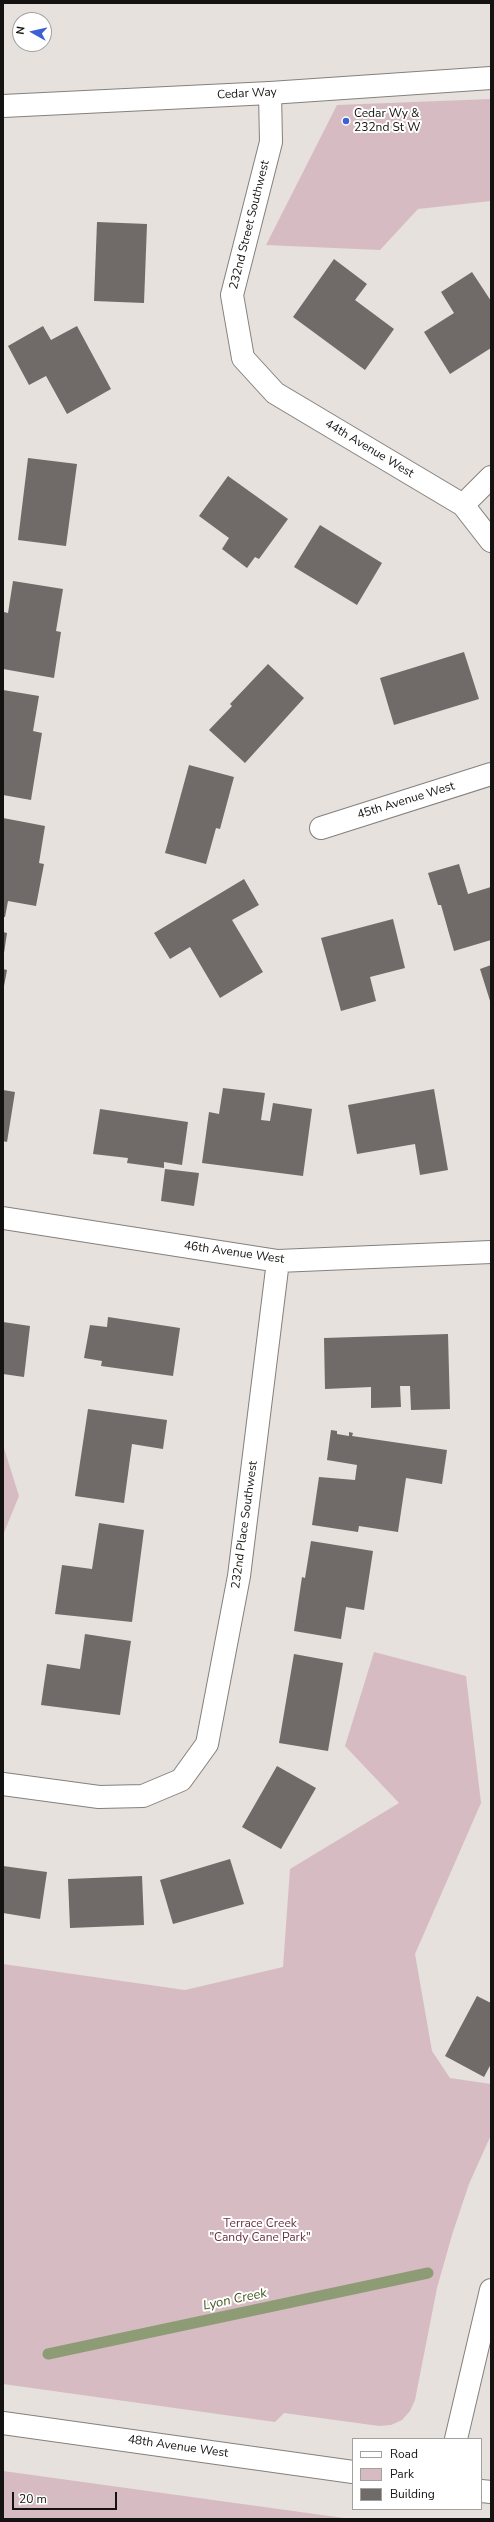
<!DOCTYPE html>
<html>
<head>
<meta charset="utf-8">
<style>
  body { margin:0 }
  #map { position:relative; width:494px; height:2522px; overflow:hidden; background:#e6e1dc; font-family:"Nunito Sans",sans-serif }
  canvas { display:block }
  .frame { position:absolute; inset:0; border:4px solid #141311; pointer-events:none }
  .legend { position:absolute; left:352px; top:2438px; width:130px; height:72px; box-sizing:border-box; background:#fff; border:1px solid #a1a1a0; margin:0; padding:5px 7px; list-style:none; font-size:12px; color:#141311 }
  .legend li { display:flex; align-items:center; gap:8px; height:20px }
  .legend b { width:20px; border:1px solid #a1a1a0 }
  .north { position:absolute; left:12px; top:12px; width:40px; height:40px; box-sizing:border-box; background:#fff; border:1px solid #a1a1a0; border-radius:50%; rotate:278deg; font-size:11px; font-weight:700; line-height:16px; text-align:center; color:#141311 }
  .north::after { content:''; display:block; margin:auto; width:14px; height:18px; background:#3b62d3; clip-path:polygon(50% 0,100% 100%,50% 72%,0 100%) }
  .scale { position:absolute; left:12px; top:2492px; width:105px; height:18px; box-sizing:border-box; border:2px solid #141311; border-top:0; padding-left:5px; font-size:12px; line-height:14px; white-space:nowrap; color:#141311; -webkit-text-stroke:3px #fff; paint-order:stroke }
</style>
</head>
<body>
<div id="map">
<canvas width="494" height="2522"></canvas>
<div class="frame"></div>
<ul class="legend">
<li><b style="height:5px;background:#fff"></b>Road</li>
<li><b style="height:11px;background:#d7bbc3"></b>Park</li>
<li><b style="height:11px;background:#706a68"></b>Building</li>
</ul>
<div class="north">N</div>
<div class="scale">20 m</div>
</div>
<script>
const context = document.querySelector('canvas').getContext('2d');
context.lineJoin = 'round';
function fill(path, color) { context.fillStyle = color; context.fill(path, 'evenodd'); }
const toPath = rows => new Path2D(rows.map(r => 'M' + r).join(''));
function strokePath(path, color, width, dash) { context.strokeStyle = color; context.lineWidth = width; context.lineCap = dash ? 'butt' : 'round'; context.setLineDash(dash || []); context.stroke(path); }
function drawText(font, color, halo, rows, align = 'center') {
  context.font = font + ' "Nunito Sans",sans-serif'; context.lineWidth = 4; context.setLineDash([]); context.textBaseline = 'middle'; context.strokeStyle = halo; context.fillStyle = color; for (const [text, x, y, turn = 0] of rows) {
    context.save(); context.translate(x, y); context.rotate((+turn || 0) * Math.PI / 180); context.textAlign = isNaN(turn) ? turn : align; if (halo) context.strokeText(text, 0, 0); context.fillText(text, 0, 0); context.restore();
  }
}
const green = toPath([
  [491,99,491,201,418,209,380,250,266,245,337,105],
  [3,1445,19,1496,3,1535],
  [374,1652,466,1676,481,1803,415,1954,432,2051,450,2078,491,2084,491,2135,469,2184,452,2235,437,2288,415,2400,410,2411,402,2420,391,2425,379,2426,284,2413,275,2422,3,2384,3,1964,185,1990,283,1967,290,1869,399,1803,345,1746],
  [3,2471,351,2519,3,2519]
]);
const stream = toPath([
  [48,2354,428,2273]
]);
const building = toPath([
  [97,222,147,224,144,303,94,301],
  [334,259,367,284,355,300,394,329,365,370,293,317],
  [472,272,491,301,491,348,450,374,424,332,454,313,441,292],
  [43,326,51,340,77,326,111,389,67,414,46,376,29,385,8,346],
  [28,458,77,464,66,546,18,540],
  [228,476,288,519,259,559,255,557,247,568,222,549,229,538,199,516],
  [320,525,382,563,357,605,294,567],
  [13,581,63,589,56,631,61,632,54,678,3,669,3,618,4,612,8,613],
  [464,652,479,699,394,725,380,678],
  [268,664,304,698,245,763,209,730,232,706,230,704],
  [3,690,39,696,33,731,42,733,31,800,3,795],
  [189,765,234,777,220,829,216,828,206,864,165,853],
  [3,818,45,826,39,863,44,864,36,906,8,901,5,917,3,917],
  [459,864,468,894,491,887,491,940,454,951,441,905,438,905,428,873],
  [244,879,259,905,232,920,263,972,220,998,190,947,170,959,154,933],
  [393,919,405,968,370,977,376,1001,341,1011,321,938],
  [3,932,7,933,4,953,3,953],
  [491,965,491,1004,480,969],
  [3,969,7,970,4,986,3,986],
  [223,1088,265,1093,261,1120,270,1121,273,1103,312,1109,303,1176,202,1163,209,1112,219,1114],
  [434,1089,448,1170,420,1175,415,1144,357,1154,348,1105],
  [3,1090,15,1092,7,1142,3,1141],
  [100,1109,188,1122,182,1165,164,1162,164,1168,127,1163,128,1158,93,1154],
  [165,1169,199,1173,194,1206,161,1201],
  [108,1317,180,1328,173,1376,101,1366,102,1361,84,1358,90,1325,107,1327],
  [3,1322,30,1326,24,1377,3,1374],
  [448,1334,450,1409,411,1410,410,1386,400,1386,401,1407,371,1408,371,1387,325,1389,324,1338],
  [88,1409,167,1420,163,1449,132,1444,124,1503,75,1496],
  [331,1430,337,1431,337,1434,349,1436,349,1432,353,1433,352,1436,447,1450,442,1484,406,1478,398,1532,359,1526,358,1532,312,1525,319,1477,355,1480,357,1465,327,1460],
  [99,1523,144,1530,132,1622,55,1614,62,1565,92,1569],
  [311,1541,373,1551,364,1610,346,1607,341,1639,294,1631,302,1577,305,1578],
  [85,1634,131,1641,120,1715,41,1705,47,1664,80,1669],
  [294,1654,343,1663,328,1751,279,1743],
  [277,1766,316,1788,281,1849,242,1827],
  [230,1859,244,1904,173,1924,160,1880],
  [3,1866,47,1872,40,1919,3,1913],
  [142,1876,144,1925,70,1928,68,1879],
  [477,1996,491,2003,491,2064,484,2077,445,2056]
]);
const street = toPath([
  [270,93,271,142,232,295,243,358,275,393,463,505,491,541],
  [463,505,491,477],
  [321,828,491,774],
  [3,1218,278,1261,491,1252],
  [3,1784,99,1797,143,1796,181,1780,207,1744,239,1576,278,1261],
  [456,2439,491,2290]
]);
const secondary = toPath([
  [3,106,270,93,491,78],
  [3,2423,353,2472],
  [481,2491,491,2492]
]);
const markers = [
  [346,121,4,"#3b62d3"]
];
const streetNames = [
  ["Cedar Way",247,94,-3],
  ["232nd Street Southwest",250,225,-76],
  ["44th Avenue West",369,449,31],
  ["45th Avenue West",406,801,-17],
  ["46th Avenue West",234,1253,8],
  ["232nd Place Southwest",245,1525,-82],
  ["48th Avenue West",178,2447,8]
];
const poiNames = [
  ["Cedar Wy &",354,114],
  ["232nd St W",354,128]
];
const parkNames = [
  ["Terrace Creek",260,2224],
  ["\"Candy Cane Park\"",260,2238]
];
const waterNames = [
  ["Lyon Creek",235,2300,-12]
];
fill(green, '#d7bbc3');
strokePath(stream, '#8e9c76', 11);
fill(building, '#706a68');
strokePath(street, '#85807d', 24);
strokePath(secondary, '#85807d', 24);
strokePath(street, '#fff', 22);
strokePath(secondary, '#fff', 22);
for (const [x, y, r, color] of markers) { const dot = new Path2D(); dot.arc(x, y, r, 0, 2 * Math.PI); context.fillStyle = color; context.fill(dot); strokePath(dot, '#fff', 1.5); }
drawText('12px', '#141311', '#fff', streetNames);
drawText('12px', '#141311', '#fff', poiNames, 'left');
drawText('12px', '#682f43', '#fff', parkNames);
drawText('italic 13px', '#47591f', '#fff', waterNames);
</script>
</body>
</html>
